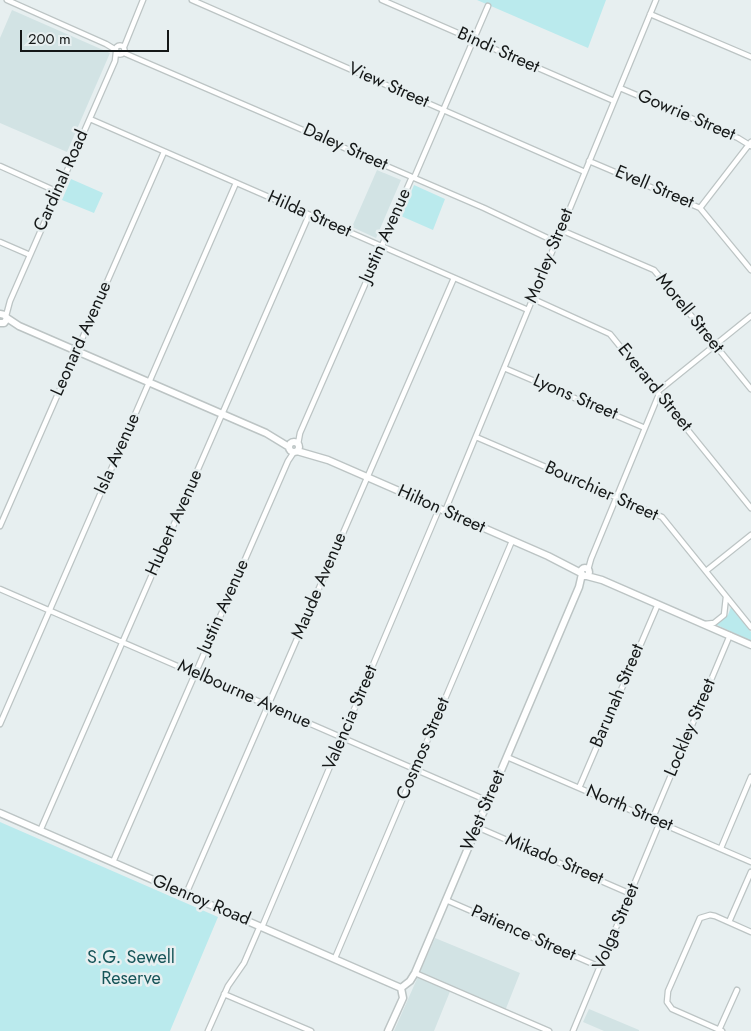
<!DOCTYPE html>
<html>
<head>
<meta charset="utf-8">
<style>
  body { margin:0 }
  #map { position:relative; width:751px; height:1031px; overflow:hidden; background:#e7eff0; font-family:Jost,sans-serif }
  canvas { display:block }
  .scale { position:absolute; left:20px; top:30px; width:149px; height:22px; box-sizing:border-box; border:2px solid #151818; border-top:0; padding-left:6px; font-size:15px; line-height:18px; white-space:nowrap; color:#151818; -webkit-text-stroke:4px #e7eff0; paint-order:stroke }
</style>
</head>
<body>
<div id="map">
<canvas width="751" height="1031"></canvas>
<div class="scale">200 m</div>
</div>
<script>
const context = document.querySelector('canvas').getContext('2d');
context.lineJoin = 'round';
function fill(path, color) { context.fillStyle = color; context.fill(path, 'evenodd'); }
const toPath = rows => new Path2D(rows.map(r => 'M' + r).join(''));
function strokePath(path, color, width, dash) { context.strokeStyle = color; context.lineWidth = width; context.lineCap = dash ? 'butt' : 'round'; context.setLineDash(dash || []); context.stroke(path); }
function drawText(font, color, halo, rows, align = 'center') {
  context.font = font + ' Jost,sans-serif'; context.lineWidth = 5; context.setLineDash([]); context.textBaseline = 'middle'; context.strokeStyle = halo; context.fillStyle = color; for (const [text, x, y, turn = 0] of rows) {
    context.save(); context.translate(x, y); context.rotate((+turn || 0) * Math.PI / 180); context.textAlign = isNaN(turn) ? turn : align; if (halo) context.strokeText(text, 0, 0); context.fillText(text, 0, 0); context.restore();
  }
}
const built = toPath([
  [12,10,110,53,67,152,0,123,0,38],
  [377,170,401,180,376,238,352,227],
  [435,938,520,973,505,1011,451,989,434,1031,394,1031],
  [589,1009,639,1030,639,1031,604,1031,583,1022]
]);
const green = toPath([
  [477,0,606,0,588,48],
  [71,179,103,193,94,213,62,200],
  [414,185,445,199,433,230,401,216],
  [731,607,751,632,751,641,715,624,728,615],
  [0,822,218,917,170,1031,0,1031]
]);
const street = toPath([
  [7,0,106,44,116,50],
  [192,0,585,172],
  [382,0,614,101],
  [650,14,751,57],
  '115.5 50a4.5 4.5 0 1 1 9 0a4.5 4.5 0 1 1-9 0Z',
  [124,47,143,0],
  [124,53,484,208,556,242],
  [620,88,738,138,751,146],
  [90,119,528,310],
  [589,161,700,208,751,270],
  [0,166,58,192],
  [414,178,488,6],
  [700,208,751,142],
  [561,230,654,270,751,389],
  [0,242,30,255],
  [533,299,610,334,751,508],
  [6,316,10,301,115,61,116,52],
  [504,368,645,428],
  [657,392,751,316],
  [476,437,662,517,751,627],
  [298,444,300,433,412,177],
  [445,511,656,0],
  [0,526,164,152],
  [588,570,591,559,659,394],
  [706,571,751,535],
  [0,589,488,801],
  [705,624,714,623,724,615,726,597],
  [0,724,236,183],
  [507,757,751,862],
  [579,788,658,604],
  [652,820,730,635],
  [477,827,631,894],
  [40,831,309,215],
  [721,848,751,777],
  [113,862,288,461,294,452],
  [186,894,454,278],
  [446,900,600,967],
  [729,922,751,872],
  [262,927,439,509],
  [335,958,512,541],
  [415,973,549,1031],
  [224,994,311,1031],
  [719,1030,737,990],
  [208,1031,228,986,244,963,260,926],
  [573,1031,660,822],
  [722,1031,672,1009,667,1002,668,991,700,918,710,915,715,916,751,932]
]);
const secondary = toPath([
  [0,314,5,315,7,319,4,323,0,323],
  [7,318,19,326,266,433,289,447],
  '289 447a5 5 0 1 1 10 0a5 5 0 1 1-10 0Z',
  [297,451,328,460,548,556,581,573],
  '581 572a4 4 0 1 1 8 0a4 4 0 1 1-8 0Z',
  [587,576,602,580,751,645],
  [0,813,401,988],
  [401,988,410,981,415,973,579,587,582,574],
  [388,1031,403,998,401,988]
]);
const streetNames = [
  ["Bindi Street",498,51,24],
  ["View Street",388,86,24],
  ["Gowrie Street",686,116,23],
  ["Daley Street",345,148,24],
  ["Cardinal Road",62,181,-66],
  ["Evell Street",654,188,23],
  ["Hilda Street",309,215,24],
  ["Justin Avenue",386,236,-66],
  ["Morley Street",550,256,-68],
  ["Morell Street",689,314,51],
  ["Leonard Avenue",82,339,-66],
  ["Everard Street",654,388,51],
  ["Lyons Street",575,398,23],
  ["Isla Avenue",118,454,-66],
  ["Bourchier Street",601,492,24],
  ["Hilton Street",441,510,24],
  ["Hubert Avenue",175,523,-66],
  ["Maude Avenue",320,586,-67],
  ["Justin Avenue",224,607,-66],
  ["Melbourne Avenue",244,695,24],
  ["Barunah Street",618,696,-67],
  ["Valencia Street",351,718,-67],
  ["Lockley Street",691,728,-67],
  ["Cosmos Street",424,749,-67],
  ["North Street",629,809,23],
  ["West Street",484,811,-67],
  ["Mikado Street",554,860,23],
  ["Glenroy Road",201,901,23],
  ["Volga Street",617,927,-67],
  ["Patience Street",523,934,24]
];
const parkNames = [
  ["S.G. Sewell",131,959],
  ["Reserve",131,980]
];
fill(built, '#d2e3e4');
fill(green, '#baeaed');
strokePath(street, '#bcc4c4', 7);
strokePath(secondary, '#bcc4c4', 9);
strokePath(street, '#fff', 4.5);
strokePath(secondary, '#fff', 6);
drawText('18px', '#151818', '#e7eff0', streetNames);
drawText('18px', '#175559', '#e7eff0', parkNames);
</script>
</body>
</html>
